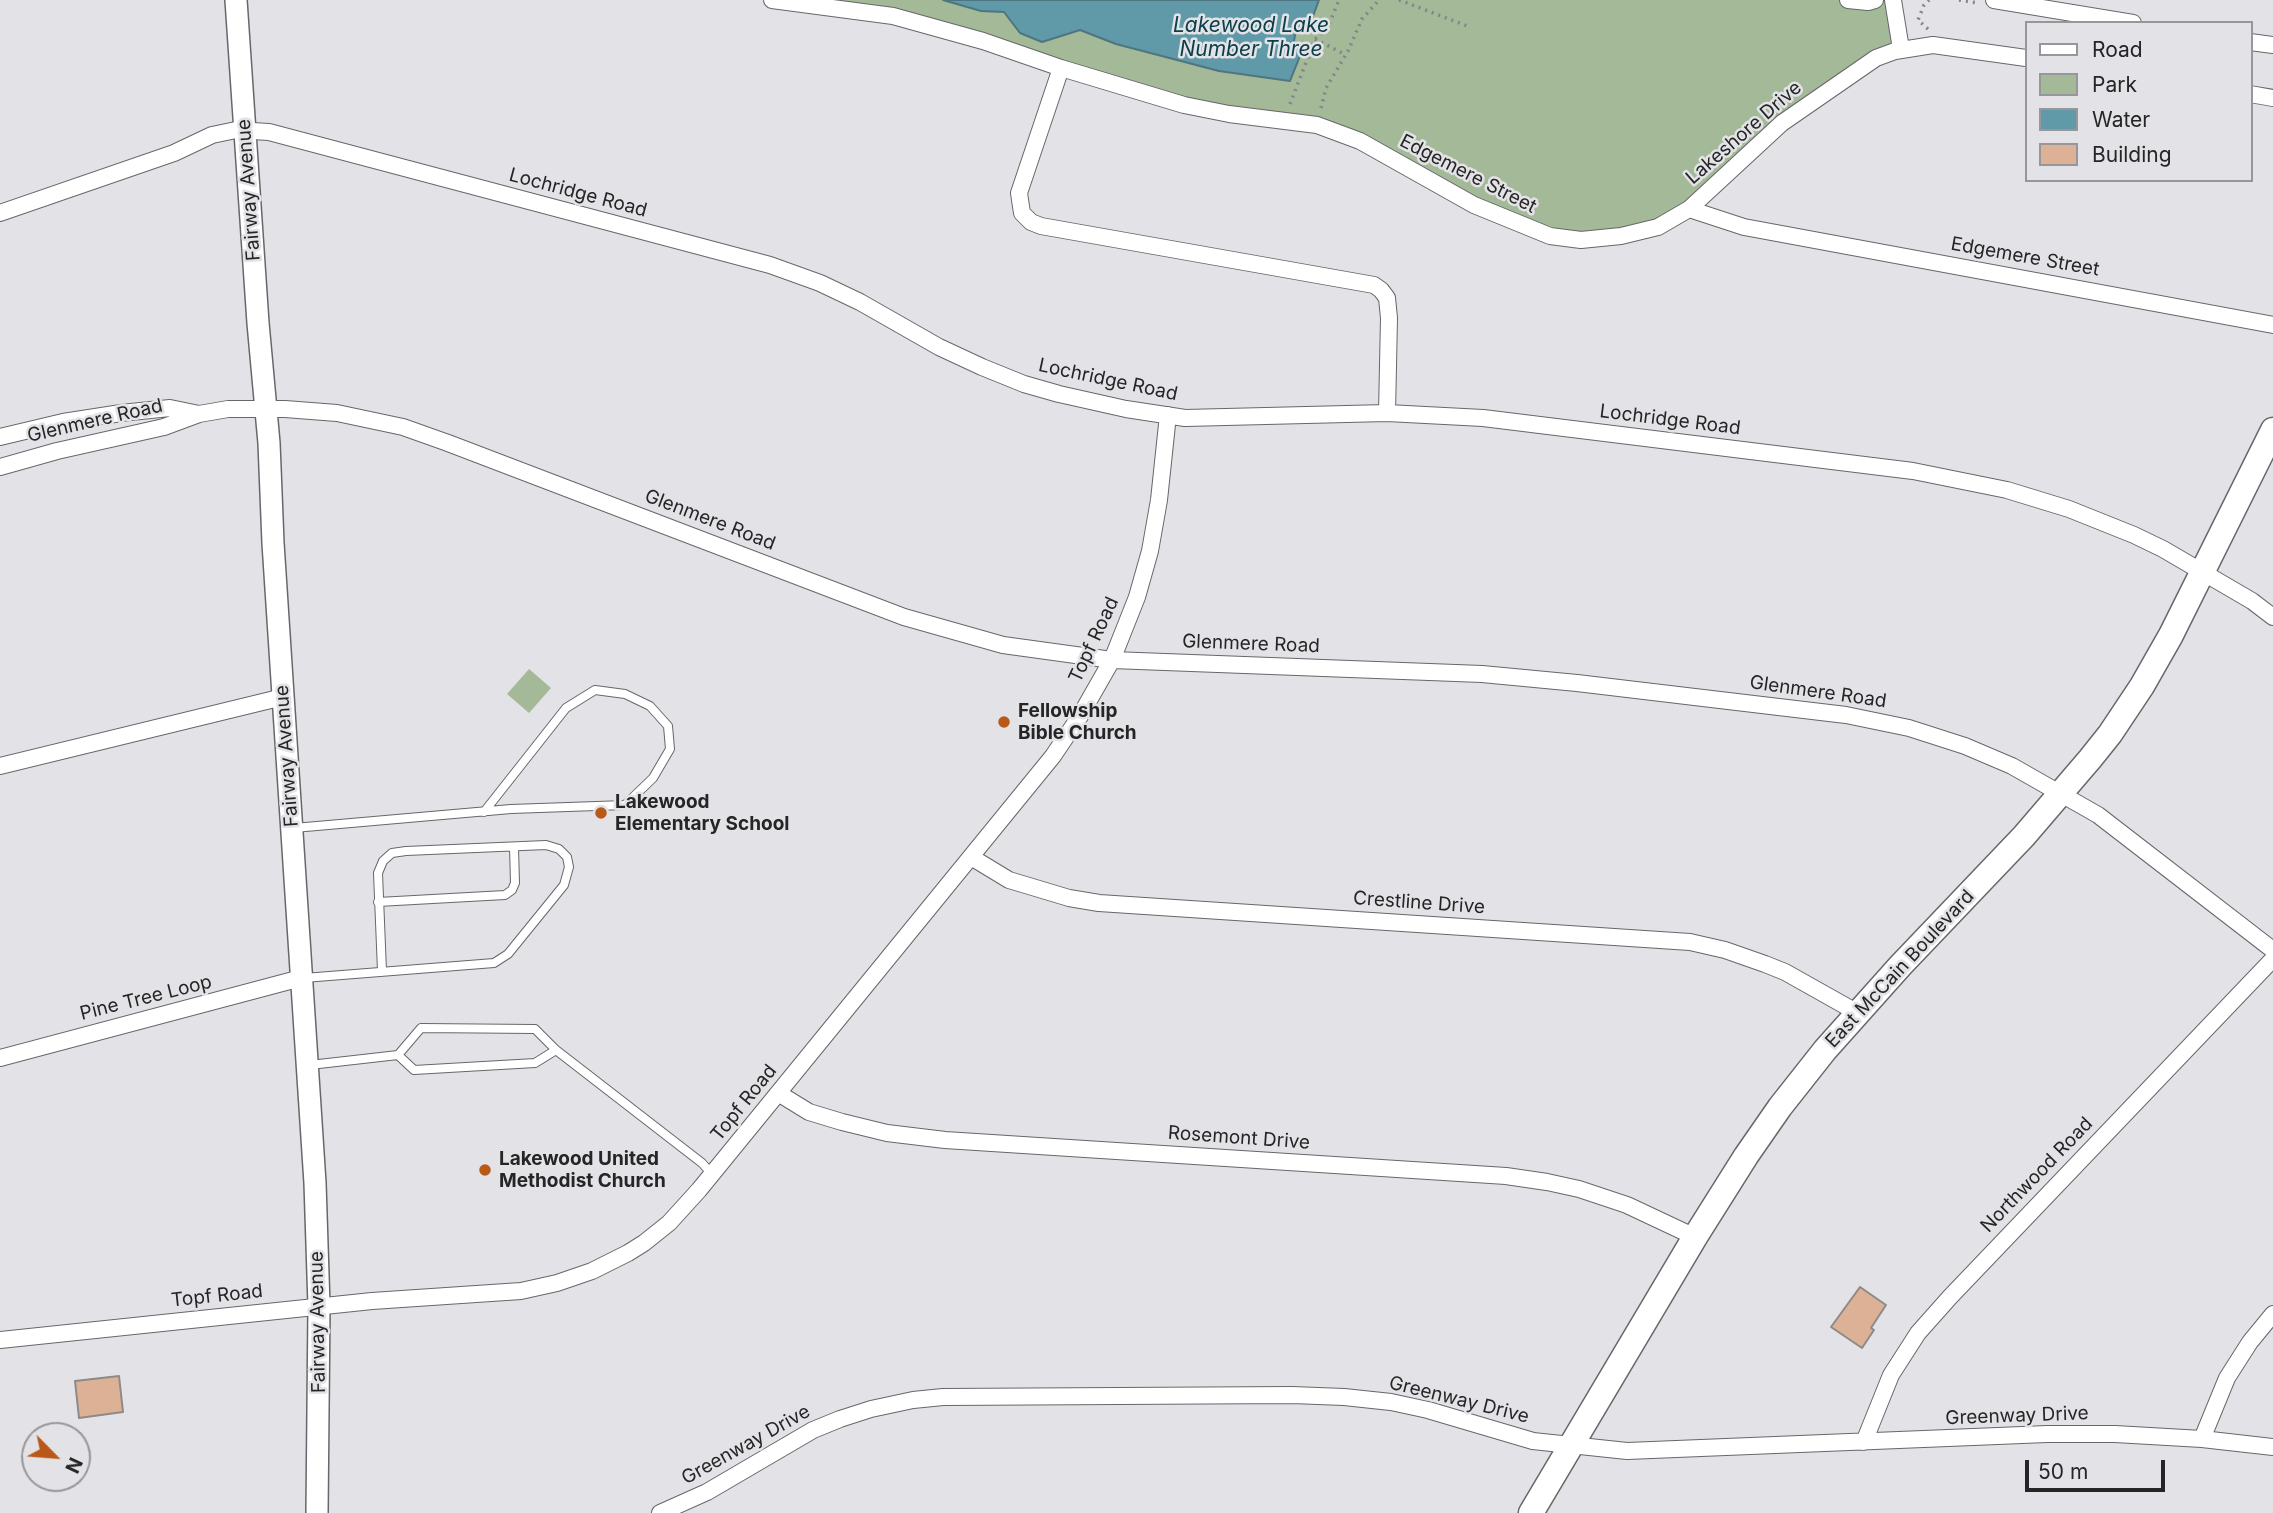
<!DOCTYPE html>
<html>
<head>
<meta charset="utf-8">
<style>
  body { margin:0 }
  #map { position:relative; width:2273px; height:1513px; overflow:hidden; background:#e3e3e7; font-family:Inter,sans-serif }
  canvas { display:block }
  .legend { position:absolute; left:2025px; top:21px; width:228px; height:161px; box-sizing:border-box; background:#e3e3e7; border:2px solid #97979a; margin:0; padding:9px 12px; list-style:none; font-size:21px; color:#252526 }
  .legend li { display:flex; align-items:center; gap:14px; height:35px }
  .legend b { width:35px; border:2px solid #97979a }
  .north { position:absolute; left:21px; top:1422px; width:70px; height:70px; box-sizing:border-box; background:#e3e3e7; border:2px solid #97979a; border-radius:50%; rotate:115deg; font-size:19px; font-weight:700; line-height:28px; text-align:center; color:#252526 }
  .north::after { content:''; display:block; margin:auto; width:24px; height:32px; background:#b95817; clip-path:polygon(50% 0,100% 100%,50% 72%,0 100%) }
  .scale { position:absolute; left:2025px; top:1460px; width:140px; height:32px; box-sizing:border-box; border:4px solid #252526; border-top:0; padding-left:9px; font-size:21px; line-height:24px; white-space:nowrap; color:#252526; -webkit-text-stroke:5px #e3e3e7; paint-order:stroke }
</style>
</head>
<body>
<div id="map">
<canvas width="2273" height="1513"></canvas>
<ul class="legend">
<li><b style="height:9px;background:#fff"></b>Road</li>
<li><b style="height:19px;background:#a3b997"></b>Park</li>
<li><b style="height:19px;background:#6099a7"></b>Water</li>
<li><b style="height:19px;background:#dcb195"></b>Building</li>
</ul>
<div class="north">N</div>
<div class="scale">50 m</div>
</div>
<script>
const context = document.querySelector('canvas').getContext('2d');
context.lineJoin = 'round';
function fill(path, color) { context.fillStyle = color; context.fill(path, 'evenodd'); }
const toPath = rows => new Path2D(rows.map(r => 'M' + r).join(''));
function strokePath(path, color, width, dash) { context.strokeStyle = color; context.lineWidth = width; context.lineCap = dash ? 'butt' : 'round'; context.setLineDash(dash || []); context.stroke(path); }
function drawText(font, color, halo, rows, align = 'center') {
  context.font = font + ' Inter,sans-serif'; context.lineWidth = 5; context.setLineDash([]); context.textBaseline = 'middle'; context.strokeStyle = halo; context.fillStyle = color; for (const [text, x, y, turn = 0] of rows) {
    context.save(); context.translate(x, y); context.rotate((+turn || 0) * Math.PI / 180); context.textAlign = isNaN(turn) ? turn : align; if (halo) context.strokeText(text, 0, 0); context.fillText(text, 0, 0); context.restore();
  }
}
const green = toPath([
  [772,0,1893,0,1901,49,1816,98,1689,209,1598,240,1474,205,1342,133,1229,114,946,29],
  [529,669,551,688,529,713,507,694]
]);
const water = toPath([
  [943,0,1319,0,1309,27,1300,28,1295,35,1294,41,1297,49,1302,51,1290,81,1219,71,1116,44,1080,30,1042,42,1020,33,1004,12,981,11,943,0]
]);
const building = toPath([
  [1860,1287,1886,1305,1871,1328,1874,1330,1862,1348,1831,1327,1860,1287],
  [119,1376,123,1412,79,1418,75,1381,119,1376]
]);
const path = toPath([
  [1399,0,1470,27],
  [1959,0,1978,3],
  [1928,29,1918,20,1924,5,1929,0],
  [1315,39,1346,55],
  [1290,104,1315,39,1327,29,1339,0],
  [1321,108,1326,88,1348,51,1362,19,1379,0]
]);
const lane = toPath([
  [294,828,511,809,625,805,653,778,670,749,668,726,650,706,625,694,595,690,566,708,484,812],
  [378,902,505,895,512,890,515,883,514,847],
  [304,978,494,963,508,954,564,885,569,867,567,857,559,849,546,845,406,851,392,853,383,861,378,873,382,971],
  [398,1055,414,1070,535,1063,556,1050],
  [310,1065,398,1055,421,1028,535,1029,556,1050,702,1163,712,1174]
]);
const street = toPath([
  [772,0,893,16,983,41,1061,68,1184,105,1229,114,1317,125,1360,141,1474,205,1550,236,1581,240,1621,236,1658,227,1689,209,1744,227,2273,325],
  [1848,0,1868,2,1875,0],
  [1893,0,1901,49],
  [1994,0,2133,23],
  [2250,42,2273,45],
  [1061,68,1019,193,1022,213,1031,222,1041,226,1374,285,1381,290,1387,298,1389,318,1387,413],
  [2250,94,2273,98],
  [1689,209,1782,123,1876,58,1895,51,1933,45,2026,58],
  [0,213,174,153,212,135,236,130,269,132,770,265,820,283,860,302,939,347,982,367,1024,384,1059,394,1126,409,1185,418,1387,413,1483,418,1913,471,2007,490,2069,509,2134,535,2163,549,2252,601,2273,617],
  [0,437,63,422,121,413,170,408,199,414],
  [0,467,57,451,164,427,199,414,228,409,285,409,337,413,403,427,448,443,904,617,1003,645,1112,660,1482,674,1577,683,1846,715,1909,728,1965,746,2012,766,2098,815,2273,950],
  [0,766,283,697],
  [971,857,1009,880,1069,898,1099,903,1690,942,1725,950,1765,964,1785,972,1858,1013],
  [0,1058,301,978],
  [778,1093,809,1112,842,1122,887,1133,945,1140,1506,1176,1547,1182,1579,1189,1627,1205,1695,1237],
  [0,1340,372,1301,521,1291,557,1283,592,1271,628,1253,644,1243,669,1223,699,1190,1053,756,1080,716,1112,660,1137,597,1150,551,1159,500,1168,415],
  [2202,1439,2227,1378,2250,1342,2273,1314],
  [1864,1442,1891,1375,1918,1333,1950,1297,2273,959],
  [660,1513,707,1492,813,1430,840,1419,871,1409,913,1400,943,1397,1292,1395,1344,1397,1391,1402,1428,1410,1533,1441,1627,1451,2047,1434,2115,1434,2202,1439,2273,1447]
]);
const secondary = toPath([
  [236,0,258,323,269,443,273,543,315,1183,319,1306,317,1513]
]);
const primary = toPath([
  [1531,1513,1695,1237,1746,1156,1780,1107,1825,1050,1900,966,2024,836,2090,759,2110,734,2142,686,2171,635,2273,430]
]);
const markers = [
  [1004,722,7,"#b95817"],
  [601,813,7,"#b95817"],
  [485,1170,7,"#b95817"]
];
const streetNames = [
  ["Lakeshore Drive",1744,133,-41],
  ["Edgemere Street",1468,174,27],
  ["Fairway Avenue",249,190,-94],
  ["Lochridge Road",578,193,15],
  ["Edgemere Street",2025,257,10],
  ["Lochridge Road",1108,380,12],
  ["Lochridge Road",1670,420,7],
  ["Glenmere Road",95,421,-13],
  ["Glenmere Road",710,520,21],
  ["Topf Road",1094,640,-65],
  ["Glenmere Road",1251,644,2],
  ["Glenmere Road",1818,692,8],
  ["Fairway Avenue",287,756,-94],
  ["Crestline Drive",1419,903,4],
  ["East McCain Boulevard",1900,969,-47],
  ["Pine Tree Loop",146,998,-14],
  ["Topf Road",744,1103,-51],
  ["Rosemont Drive",1239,1138,4],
  ["Northwood Road",2037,1175,-46],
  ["Topf Road",217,1296,-6],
  ["Fairway Avenue",318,1322,-91],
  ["Greenway Drive",1459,1400,14],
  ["Greenway Drive",2017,1416,-2],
  ["Greenway Drive",746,1445,-29]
];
const poiNames = [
  ["Fellowship",1018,711],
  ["Bible Church",1018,733],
  ["Lakewood",615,802],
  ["Elementary School",615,824],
  ["Lakewood United",499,1159],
  ["Methodist Church",499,1181]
];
const waterNames = [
  ["Lakewood Lake",1251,26],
  ["Number Three",1251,50]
];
fill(green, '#a3b997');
fill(water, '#6099a7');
strokePath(water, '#4e7680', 2);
fill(building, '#dcb195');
strokePath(building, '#8d8a88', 2);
strokePath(lane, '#67676b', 10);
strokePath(street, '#67676b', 18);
strokePath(secondary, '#67676b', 24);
strokePath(primary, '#67676b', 27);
strokePath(path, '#858587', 3.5, [2, 5]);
strokePath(lane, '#fff', 8);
strokePath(street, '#fff', 16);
strokePath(secondary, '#fff', 21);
strokePath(primary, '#fff', 24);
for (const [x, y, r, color] of markers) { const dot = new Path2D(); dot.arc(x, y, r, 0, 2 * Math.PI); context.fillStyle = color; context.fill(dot); strokePath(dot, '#e3e3e7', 2.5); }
drawText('19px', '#252526', '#e3e3e7', streetNames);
drawText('bold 19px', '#252526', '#e3e3e7', poiNames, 'left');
drawText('italic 21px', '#0b404b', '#e3e3e7', waterNames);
</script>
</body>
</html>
